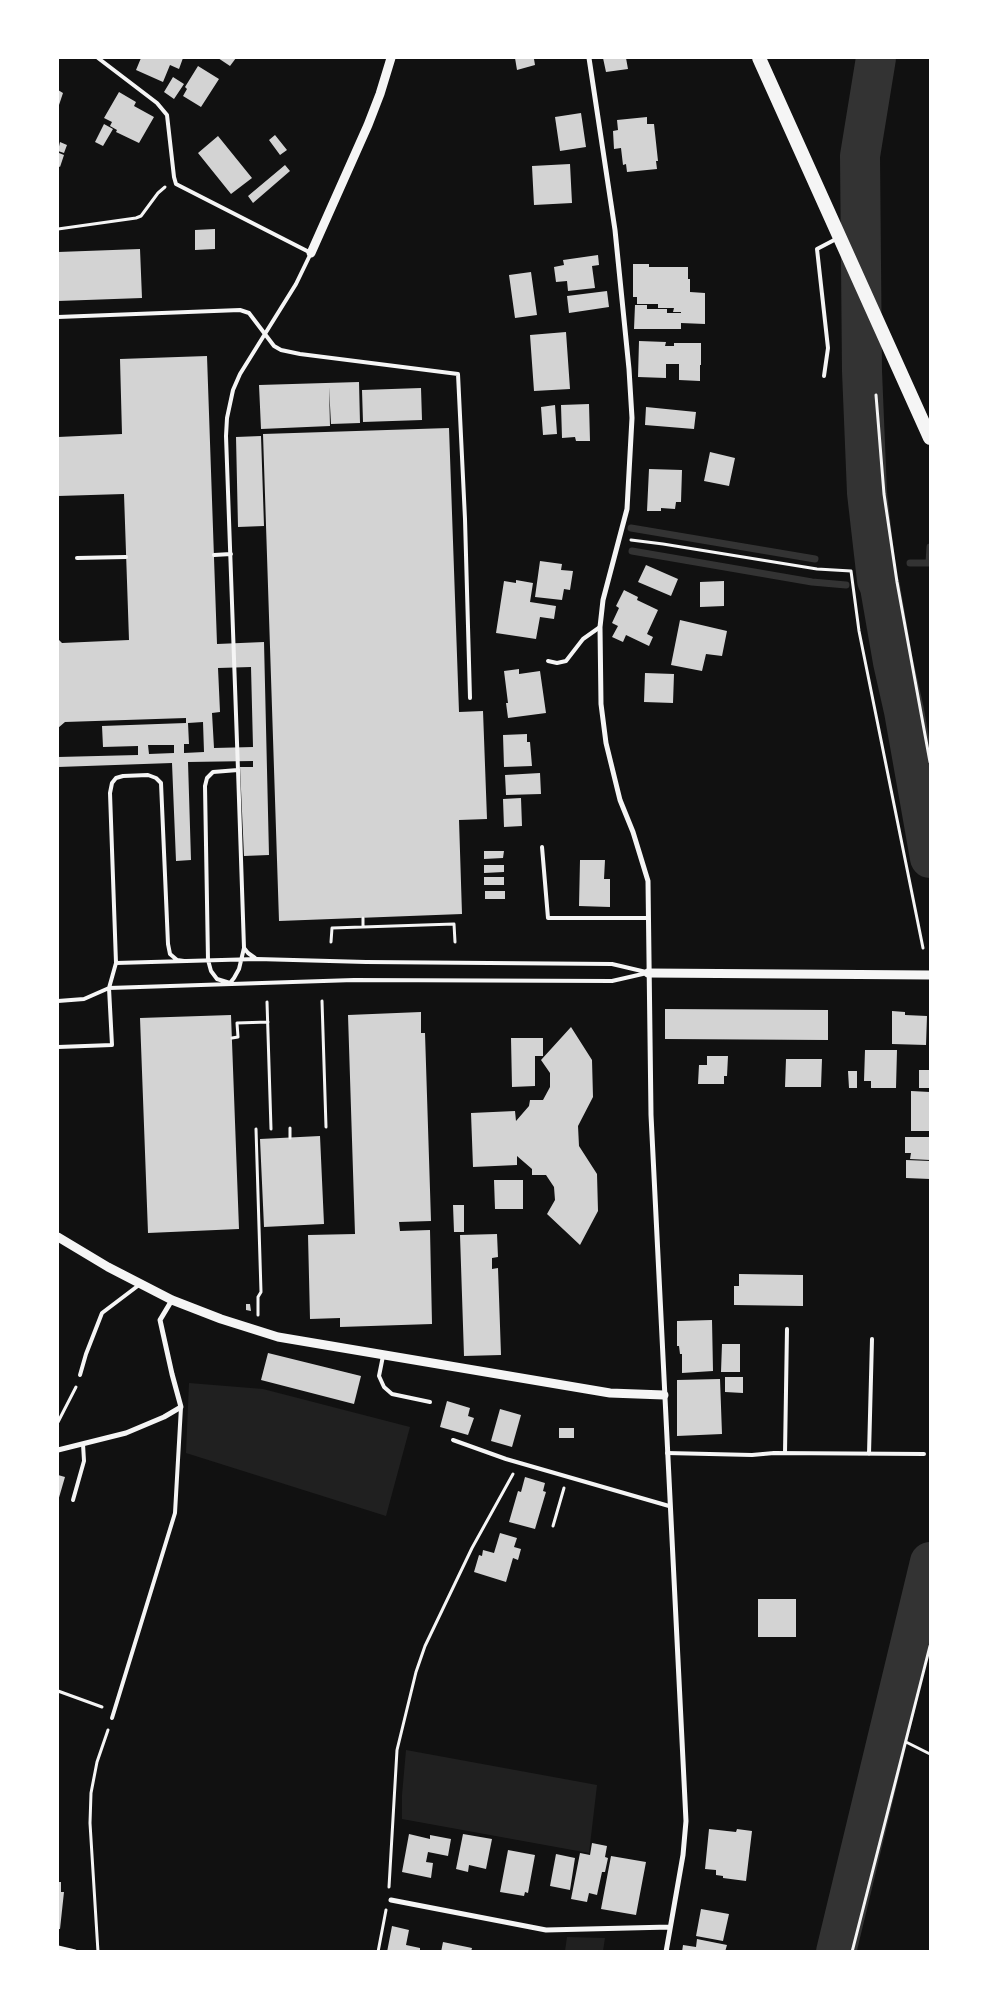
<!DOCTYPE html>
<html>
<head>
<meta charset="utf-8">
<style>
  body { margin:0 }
  #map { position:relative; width:988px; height:2009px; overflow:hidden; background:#111; font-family:"DejaVu Sans",sans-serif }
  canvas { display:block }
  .frame { position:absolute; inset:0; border:59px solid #fff; pointer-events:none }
</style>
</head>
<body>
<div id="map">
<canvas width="988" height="2009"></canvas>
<div class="frame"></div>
</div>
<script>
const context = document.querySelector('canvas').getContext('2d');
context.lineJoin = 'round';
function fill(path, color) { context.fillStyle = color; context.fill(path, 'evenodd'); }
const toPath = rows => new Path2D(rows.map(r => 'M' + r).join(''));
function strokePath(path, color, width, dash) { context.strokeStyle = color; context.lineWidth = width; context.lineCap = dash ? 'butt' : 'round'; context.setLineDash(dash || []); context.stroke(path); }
const green = toPath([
  [189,1383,263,1389,410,1427,386,1516,186,1453],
  [406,1750,597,1785,589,1853,402,1819,402,1795],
  [567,1937,605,1938,603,1951,565,1951]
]);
const stream = toPath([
  [631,528,815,559],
  [632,551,812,582,846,585],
  [910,563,930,563],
  [929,563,930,547],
  [862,585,877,580]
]);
const river = toPath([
  [876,58,860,156,862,371,867,493,877,580,880,587,893,662,904,711,930,858],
  [836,1952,930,1562]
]);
const building = toPath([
  [141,58,183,58,179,69,170,65,163,82,136,70],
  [218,58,236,58,230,66],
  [515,58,537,58,534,59,535,65,517,70],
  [603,58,626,58,628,69,606,72],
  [198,66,219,79,201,107,183,96,187,89,185,87],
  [173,77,184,84,174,99,164,92],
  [58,90,63,93,58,108],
  [119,92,136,102,134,106,154,117,139,143,116,132,117,130,110,126,112,122,104,118],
  [581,113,586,147,560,151,555,117],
  [647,117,647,124,654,124,658,161,656,161,657,169,627,172,626,164,623,165,621,148,614,149,613,131,618,130,617,120],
  [104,124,113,129,103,146,95,142],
  [275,135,287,150,280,155,269,140],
  [218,136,252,178,231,194,198,153],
  [60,142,67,145,64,153,58,151],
  [59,153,64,155,60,167,58,166],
  [570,164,572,203,534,205,532,166],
  [285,165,290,171,253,203,248,196],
  [215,229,215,249,195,250,195,230],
  [140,249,142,298,58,301,58,252],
  [598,255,599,265,592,266,595,288,568,291,567,281,556,282,554,267,564,265,563,260],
  [633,264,649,264,649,267,688,267,688,279,690,279,690,292,705,293,705,324,681,323,681,329,634,329,635,305,647,305,647,309,667,309,667,313,681,313,681,312,673,312,674,308,658,308,658,304,637,304,637,297,633,297],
  [531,272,537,315,515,318,509,275],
  [607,291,609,307,569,313,567,296],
  [566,332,570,389,534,391,530,335],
  [639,341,666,342,665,346,674,346,674,343,701,343,701,365,700,365,700,381,679,380,679,364,666,364,666,378,638,377],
  [207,356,217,644,264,642,269,855,244,856,240,767,253,767,253,761,188,762,191,860,176,861,172,763,58,767,58,757,138,755,138,746,103,747,102,726,186,723,186,718,65,722,58,728,58,639,62,643,129,640,124,494,58,496,58,437,122,434,120,359],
  [251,667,253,747,214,748,212,713,220,712,218,668],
  [203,722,204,752,184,753,184,744,189,744,188,723],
  [148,745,174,745,174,753,149,754],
  [359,382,360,423,331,424,329,387,330,426,261,429,259,385],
  [421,388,422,420,363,422,362,390],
  [589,404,590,441,576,441,575,437,562,438,561,405],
  [555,405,557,434,543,435,541,407],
  [646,407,696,412,694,429,645,425],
  [449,428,459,712,483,711,487,819,459,820,462,914,279,921,263,434],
  [261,436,264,526,238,527,236,437],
  [710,452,735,458,729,486,704,481],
  [649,469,682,470,681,502,676,502,675,509,661,508,661,511,647,511],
  [540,561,562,564,561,570,573,571,570,590,564,589,562,600,535,597],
  [646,565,678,579,671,596,638,582],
  [516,580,533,583,530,602,556,606,554,619,540,617,536,639,496,633,504,581,516,583],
  [724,581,724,606,700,607,700,582],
  [624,590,638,597,637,600,658,610,647,634,653,637,649,646,626,635,623,642,612,637,618,626,612,623,619,608,616,606],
  [680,620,727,631,722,656,706,654,702,671,671,665],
  [519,669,519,674,540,671,546,713,508,718,506,703,508,703,504,671],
  [645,673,674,674,673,703,644,702],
  [527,734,527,742,530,742,532,766,504,767,503,735],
  [540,773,541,794,506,795,505,775],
  [521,798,522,826,504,827,503,799],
  [484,851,504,851,503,858,484,859],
  [580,860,605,860,604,879,610,879,610,907,579,906],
  [484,865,504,865,504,872,484,873],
  [484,877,504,877,504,885,484,885],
  [485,891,505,891,505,899,485,899],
  [665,1009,828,1010,828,1040,665,1039],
  [892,1011,905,1012,905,1015,927,1016,926,1045,892,1044],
  [421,1012,421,1033,425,1033,431,1221,399,1222,400,1231,430,1230,432,1324,340,1327,340,1318,310,1319,308,1235,355,1234,348,1015],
  [231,1015,239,1229,148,1233,140,1018],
  [571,1027,592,1060,593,1097,578,1126,579,1146,597,1174,598,1211,580,1245,547,1214,555,1200,554,1187,546,1175,532,1175,532,1169,517,1156,517,1165,473,1167,471,1113,515,1111,516,1121,529,1106,530,1100,543,1100,550,1087,550,1073,541,1060],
  [511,1038,543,1038,543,1056,535,1056,535,1086,512,1087],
  [865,1050,897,1050,896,1088,871,1088,871,1081,864,1081],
  [707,1056,728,1056,727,1076,724,1076,724,1084,698,1084,699,1065,707,1065],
  [786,1059,822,1059,821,1087,785,1087],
  [919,1070,930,1070,930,1088,919,1088],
  [848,1071,857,1071,857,1088,849,1088],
  [911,1091,930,1092,930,1131,911,1131],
  [320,1136,324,1224,264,1227,260,1139],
  [905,1137,930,1137,930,1160,910,1159,911,1153,905,1153],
  [906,1160,930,1161,930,1179,906,1178],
  [494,1180,523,1180,523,1209,495,1209],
  [453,1205,464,1205,464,1232,454,1232],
  [497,1234,498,1257,492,1258,492,1269,498,1268,501,1355,464,1356,460,1235],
  [739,1274,803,1275,803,1306,734,1305,734,1286,739,1286],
  [246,1304,250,1304,251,1311,246,1310],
  [712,1320,713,1371,682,1373,682,1354,680,1354,679,1346,677,1346,677,1321],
  [722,1344,740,1344,740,1372,721,1372],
  [268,1353,361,1376,354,1404,261,1380],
  [725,1377,743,1377,743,1393,725,1392],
  [720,1379,722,1434,677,1436,677,1380],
  [447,1401,470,1408,468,1416,474,1418,468,1435,440,1427],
  [500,1409,521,1415,512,1447,491,1441],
  [559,1428,574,1428,574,1438,559,1438],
  [58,1475,65,1477,58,1501],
  [525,1477,545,1483,543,1491,546,1492,535,1529,509,1522,518,1491,521,1492],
  [500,1533,517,1538,514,1547,521,1549,518,1560,513,1558,506,1582,474,1572,479,1555,482,1556,483,1550,494,1553],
  [758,1599,796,1599,796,1637,758,1637],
  [709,1829,736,1832,737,1829,752,1831,746,1881,723,1878,723,1876,716,1875,716,1870,705,1869],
  [409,1834,430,1839,430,1835,451,1839,448,1856,428,1852,426,1862,433,1863,431,1878,402,1872],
  [463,1834,492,1839,486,1869,469,1865,468,1872,456,1869],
  [592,1843,607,1846,605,1857,608,1858,605,1872,602,1872,597,1895,589,1893,587,1902,571,1899,580,1853,590,1855],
  [508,1850,535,1855,528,1893,525,1892,524,1896,500,1892],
  [556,1854,575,1858,570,1890,550,1886],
  [611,1856,646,1862,636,1915,601,1909],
  [58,1882,61,1882,61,1892,64,1892,60,1929,58,1929],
  [701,1909,729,1914,723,1941,696,1936],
  [392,1926,409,1930,406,1945,420,1948,420,1952,387,1952],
  [697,1939,727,1945,725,1952,682,1952,683,1945,696,1947],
  [443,1942,472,1948,471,1952,441,1952]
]);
const path = toPath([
  [58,229,136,218,141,216,158,193,165,187],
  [876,395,884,494,897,582,930,762],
  [631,540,663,544,817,569,851,571,859,631,923,948],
  [363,918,363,927],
  [331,942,332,928,454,924,455,942],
  [322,1001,326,1127],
  [267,1002,271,1129],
  [232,1038,238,1037,237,1023,268,1022],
  [290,1128,290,1138],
  [256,1129,261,1292,258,1297,258,1315],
  [58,1422,76,1387],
  [553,1526,564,1488],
  [58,1691,102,1707],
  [906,1742,930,1754],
  [389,1887,397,1750,416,1672,425,1646,472,1548,513,1474],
  [98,1952,90,1823,91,1793,97,1762,108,1730],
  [378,1952,386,1910],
  [852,1952,930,1646]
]);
const service = toPath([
  [98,58,157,103,167,115,174,177,176,184,311,253,296,284,240,374,233,390,227,418,226,436,238,770],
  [58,317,240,310,249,313,274,346,281,350,300,354,458,374,465,519,470,698],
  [824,376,828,348,817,249,838,238],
  [214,555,231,554],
  [77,558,126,557],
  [548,661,557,663,566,661,583,639,600,627],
  [542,847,548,918,648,918],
  [244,948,239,969,234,978,230,983,217,979,211,971,208,960,205,786,207,778,213,772,238,770,244,948,248,953,255,958],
  [116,963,257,959,366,962,612,964,646,972],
  [58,1001,84,999,109,988,354,980,612,981,647,973],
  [58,1047,112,1045,109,988,116,963,110,793,112,783,116,778,123,776,148,775,156,778,161,783,168,944,170,954,177,960,184,961],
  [383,1356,379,1376,384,1387,392,1394,430,1402],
  [80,1375,86,1354,102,1313,139,1285],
  [453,1440,506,1459,669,1506],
  [667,1453,752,1455,774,1453,924,1454],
  [785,1453,787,1329],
  [869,1454,872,1339],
  [73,1500,84,1461,83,1444],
  [112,1718,175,1513,181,1407]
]);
const minor = toPath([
  [589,58,615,230,629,369,632,418,627,509,603,600,600,627,601,704,606,743,620,800,633,832,648,881,651,1115,686,1821,683,1855,666,1952],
  [58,1450,126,1433,164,1417,181,1407,172,1374,160,1320,172,1300],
  [391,1900,546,1930,670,1927],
  [58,1948,75,1952]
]);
const tertiary = toPath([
  [311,253,368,125,380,94,391,58],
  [648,973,930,975],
  [58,1237,108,1267,172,1300,221,1319,278,1337,610,1393,664,1395]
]);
const trunk = toPath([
  [759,58,930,438]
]);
fill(green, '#202020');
strokePath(stream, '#333', 7);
strokePath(river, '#333', 40);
fill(building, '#d3d3d3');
strokePath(path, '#f5f5f5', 3);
strokePath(service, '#f5f5f5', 4);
strokePath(minor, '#f5f5f5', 5);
strokePath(tertiary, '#f5f5f5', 9);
strokePath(trunk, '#f5f5f5', 14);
</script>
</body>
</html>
